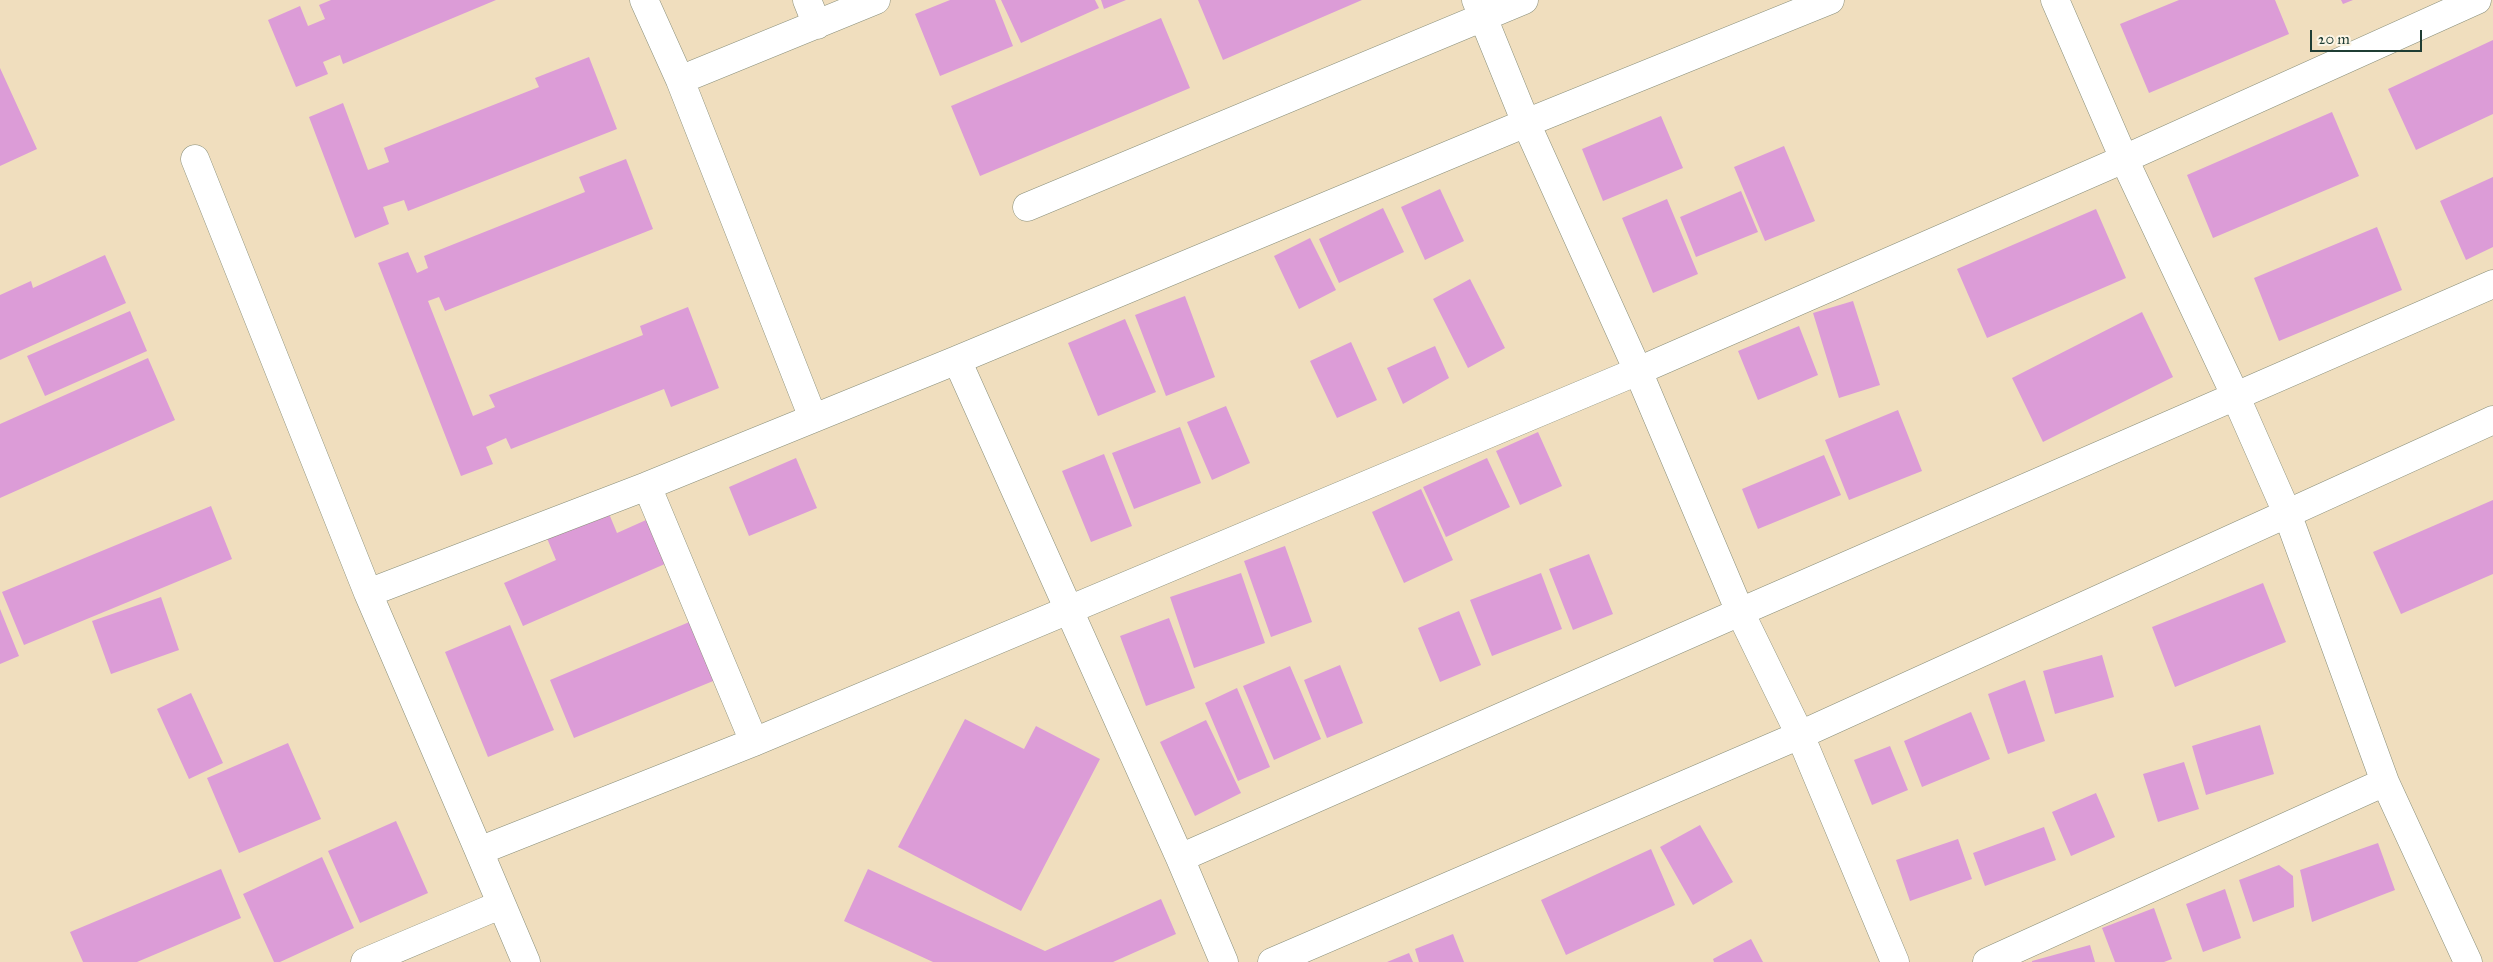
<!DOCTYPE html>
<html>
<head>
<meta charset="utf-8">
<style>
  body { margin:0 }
  #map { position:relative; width:2493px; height:962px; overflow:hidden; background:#f0debe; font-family:"IM FELL Great Primer",serif }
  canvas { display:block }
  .scale { position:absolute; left:2310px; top:30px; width:112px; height:22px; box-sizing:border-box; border:2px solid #1f3d34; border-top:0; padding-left:6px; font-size:15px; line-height:18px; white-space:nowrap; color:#1f3d34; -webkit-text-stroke:4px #fcf5e5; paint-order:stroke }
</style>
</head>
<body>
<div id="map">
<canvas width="2493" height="962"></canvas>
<div class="scale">20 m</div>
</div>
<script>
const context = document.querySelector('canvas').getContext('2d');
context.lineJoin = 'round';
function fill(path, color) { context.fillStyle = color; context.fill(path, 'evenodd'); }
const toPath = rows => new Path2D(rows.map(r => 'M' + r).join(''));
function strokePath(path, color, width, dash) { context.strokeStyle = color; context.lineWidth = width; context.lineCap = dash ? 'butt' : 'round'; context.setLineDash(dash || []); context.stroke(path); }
const building = toPath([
  [331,0,496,0,343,64,340,55,323,62,328,74,296,87,268,20,300,6,308,26,325,19,319,5],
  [950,0,995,0,1013,46,940,76,915,14],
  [1001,0,1095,0,1099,8,1021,43],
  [1101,0,1126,0,1104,9],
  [1198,0,1362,0,1223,60],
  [2179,0,2275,0,2289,34,2149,93,2120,24],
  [2341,0,2353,0,2343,4],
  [1161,18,1190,88,980,176,951,106],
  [2493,40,2493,114,2416,150,2388,89],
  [589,57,617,129,408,211,404,200,383,207,389,224,355,238,309,117,343,103,368,170,389,162,384,148,539,87,535,78],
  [0,68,37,149,0,166],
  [2332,112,2359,176,2213,238,2187,175],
  [1661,116,1683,168,1603,201,1582,149],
  [1784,146,1815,221,1765,241,1734,167],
  [626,159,653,229,445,311,439,297,428,301,473,416,495,407,489,395,643,335,640,326,688,307,719,388,671,407,664,389,511,449,506,438,486,447,493,464,461,476,378,263,408,252,417,273,428,268,424,256,585,192,579,177],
  [2493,177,2493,247,2466,260,2440,201],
  [1440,189,1464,241,1425,260,1401,207],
  [1741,191,1758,232,1696,257,1680,217],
  [1667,199,1698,274,1653,293,1622,218],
  [1383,208,1404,252,1339,283,1319,239],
  [2096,209,2126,278,1987,338,1957,269],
  [2377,227,2402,290,2279,341,2254,278],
  [1310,238,1336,290,1299,309,1274,256],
  [105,255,126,303,0,360,0,295,31,281,33,288],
  [1470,279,1505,348,1468,368,1433,299],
  [1185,296,1215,377,1166,396,1135,315],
  [1853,301,1880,385,1839,398,1813,313],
  [130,311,147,351,45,396,27,356],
  [2142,312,2173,377,2043,442,2012,378],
  [1125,319,1156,392,1098,416,1068,343],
  [1799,326,1818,375,1758,400,1738,351],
  [1351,342,1377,400,1337,418,1310,361],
  [1435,346,1449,378,1403,404,1387,368],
  [148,358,175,420,0,498,0,424],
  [1226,406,1250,463,1212,480,1187,422],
  [1898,410,1922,471,1849,500,1825,440],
  [1180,427,1201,483,1134,509,1112,453],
  [1538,432,1562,486,1520,505,1496,451],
  [1104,454,1132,526,1091,542,1062,471],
  [1824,455,1841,495,1758,529,1742,489],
  [796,458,817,508,749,536,729,487],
  [1487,458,1510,507,1446,537,1423,487],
  [1421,489,1453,560,1404,583,1372,512],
  [2493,500,2493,574,2401,614,2373,552],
  [605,504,617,533,655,516,674,560,523,626,504,583,556,560,544,531],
  [211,506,232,559,24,645,2,592],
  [1285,546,1312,622,1271,637,1244,561],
  [1589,554,1613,614,1573,630,1549,569],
  [1241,573,1265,643,1194,668,1170,597],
  [1541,573,1562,629,1492,656,1470,600],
  [2263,583,2286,642,2175,687,2152,627],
  [161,597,179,650,111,674,92,621],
  [0,609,19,656,0,664],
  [1459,611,1481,665,1440,682,1418,628],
  [699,618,723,677,574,738,550,680],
  [1169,618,1195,688,1146,706,1120,636],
  [510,625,554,730,488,757,445,652],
  [2102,655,2114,697,2055,714,2043,671],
  [1340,665,1363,723,1327,738,1304,680],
  [1290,666,1321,739,1274,760,1243,686],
  [2025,680,2045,741,2008,754,1988,694],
  [1237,688,1270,767,1238,781,1205,703],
  [191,693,223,763,189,779,157,709],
  [1971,712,1990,759,1922,787,1904,741],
  [965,719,1024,749,1036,726,1100,759,1021,911,898,847],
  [1206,720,1241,793,1195,816,1160,742],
  [2260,725,2274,774,2206,795,2192,746],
  [288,743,321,819,239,853,207,778],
  [1890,746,1908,790,1872,805,1854,760],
  [2184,762,2199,809,2158,822,2143,774],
  [2096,793,2115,837,2071,856,2052,812],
  [396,821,428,893,360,923,328,851],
  [1700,825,1733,882,1693,905,1660,847],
  [2044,827,2056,860,1985,886,1973,853],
  [1958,839,1972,879,1910,901,1896,860],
  [2378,843,2395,890,2312,922,2300,870],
  [1651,849,1675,905,1566,955,1541,900],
  [322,857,354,928,280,962,274,962,243,894],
  [2279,865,2293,876,2294,907,2253,922,2239,880],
  [221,869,241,918,137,962,83,962,70,932],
  [868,869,1045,951,1161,899,1176,934,1113,962,933,962,844,921],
  [2225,889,2241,938,2203,952,2186,904],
  [2154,908,2172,959,2164,962,2115,962,2102,928],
  [1453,934,1464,962,1419,962,1415,949],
  [1751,939,1763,962,1714,962,1713,959],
  [2090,945,2095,962,2032,962,2032,961],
  [1409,953,1413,962,1387,962]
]);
const minor = toPath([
  [644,0,680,80,813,418],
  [807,0,817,25],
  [2055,0,2124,159,2235,395,2287,513,2385,782,2468,962],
  [680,80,876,0],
  [195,159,368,593,479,851],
  [1027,207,1524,0],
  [647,486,957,360],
  [368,593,647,486,754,742],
  [1180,858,1740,612,1638,371,2124,159,2477,0],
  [365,962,500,905],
  [526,962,479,851,754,742,1638,371,1526,123,1830,0],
  [1224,962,1180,858,957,360,1526,123,1476,0],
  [1272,962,1800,735,1740,612,2493,284],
  [1895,962,1800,735,2493,420],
  [1987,962,2385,782]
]);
fill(building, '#dc9cd7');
strokePath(minor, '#888e79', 29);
strokePath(minor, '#fff', 28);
</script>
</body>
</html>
